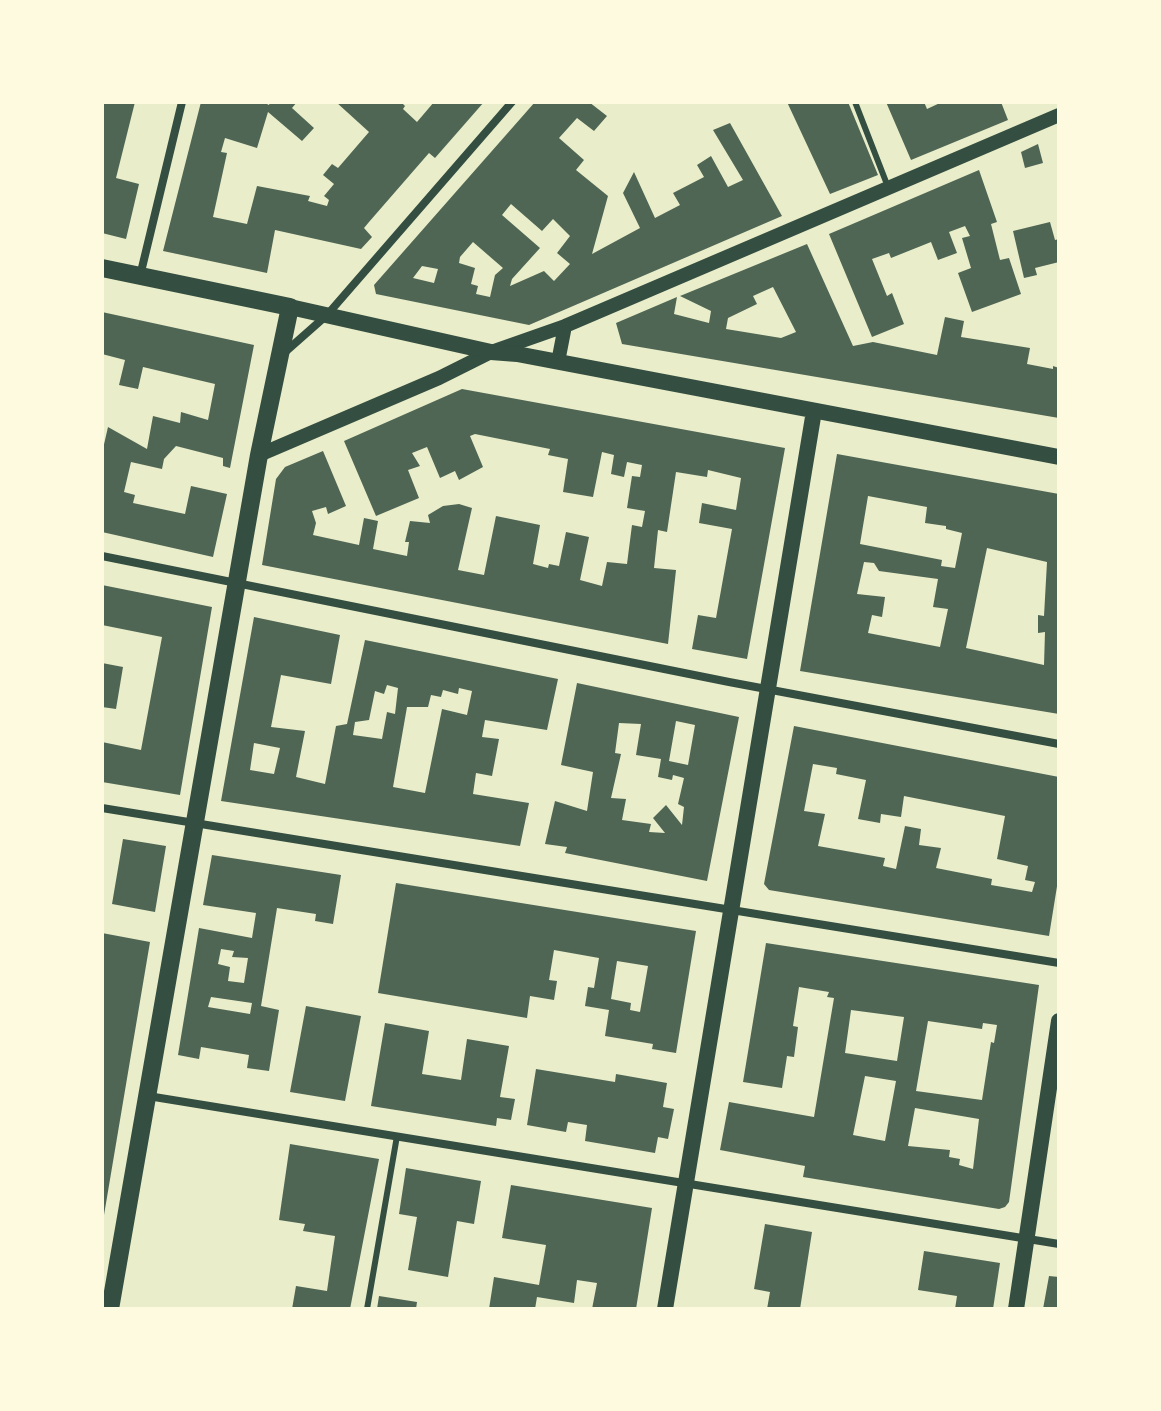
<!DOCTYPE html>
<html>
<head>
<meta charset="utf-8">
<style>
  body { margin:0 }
  #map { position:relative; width:1161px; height:1411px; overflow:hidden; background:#e9edc9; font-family:Barlow,sans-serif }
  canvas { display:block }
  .frame { position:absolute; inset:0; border:104px solid #fefae0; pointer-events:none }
</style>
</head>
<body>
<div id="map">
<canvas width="1161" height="1411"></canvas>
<div class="frame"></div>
</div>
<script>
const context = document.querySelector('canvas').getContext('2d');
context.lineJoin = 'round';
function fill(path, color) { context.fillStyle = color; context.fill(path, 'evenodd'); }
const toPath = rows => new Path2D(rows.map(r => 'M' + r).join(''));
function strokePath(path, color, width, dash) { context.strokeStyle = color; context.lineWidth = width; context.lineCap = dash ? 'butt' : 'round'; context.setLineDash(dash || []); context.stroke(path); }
const building = toPath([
  [102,102,135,102,116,178,139,184,126,239,102,233],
  [201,102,263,102,269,105,270,102,297,102,292,108,314,128,302,141,268,112,257,148,225,138,221,152,227,153,213,217,247,224,257,186,310,196,308,201,327,206,329,200,324,196,334,184,323,175,332,164,338,168,369,132,336,102,401,102,405,106,403,109,417,122,434,102,484,102,435,158,429,153,369,222,364,228,372,237,361,249,275,230,267,273,163,251],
  [535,102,589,102,607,116,594,131,577,118,559,138,584,160,576,170,608,196,592,254,640,228,623,193,634,172,655,218,680,205,673,193,704,177,697,165,711,156,728,187,743,180,713,130,730,123,782,216,529,325,376,294,374,285],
  [511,204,542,231,553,219,570,236,557,253,570,264,554,281,544,271,510,286,512,279,540,248,502,215],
  [473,242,503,268,495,275,490,297,476,294,478,286,471,284,475,268,459,263,460,257],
  [422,266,438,269,434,283,413,278],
  [787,102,848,102,878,175,830,194],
  [886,102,924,102,927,109,942,102,1001,102,1008,120,911,160],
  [1038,144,1043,163,1025,168,1021,152],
  [979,170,997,222,991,224,1000,260,1009,258,1021,294,972,312,958,273,971,268,962,238,970,236,965,226,949,232,957,253,938,260,931,242,891,258,889,253,872,259,887,296,892,293,904,324,872,337,829,234],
  [1050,222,1055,240,1059,239,1059,262,1035,268,1037,275,1024,278,1013,231],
  [807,244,853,346,873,342,937,355,945,317,964,321,961,337,1030,348,1027,364,1053,369,1053,366,1059,368,1059,418,622,344,616,323,677,297,674,314,709,323,711,311,680,296],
  [773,287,796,332,781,338,726,329,728,318,757,304,753,296],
  [102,312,254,345,230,468,223,466,223,458,176,446,164,459,162,469,131,462,124,492,135,495,133,503,185,514,191,486,227,494,213,557,102,532,102,453,108,427,147,449,153,416,180,423,181,412,208,420,215,384,143,367,138,389,119,385,125,360,102,354],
  [462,389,785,448,747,659,692,649,698,615,716,618,732,529,699,523,702,503,736,510,741,478,708,470,707,477,676,472,667,532,658,530,654,568,676,570,668,644,262,565,276,479,285,467,323,451,346,506,328,514,326,507,312,511,316,523,313,535,359,545,364,518,378,521,373,549,407,556,409,542,405,542,410,521,430,523,428,515,443,506,459,504,472,508,458,570,484,575,496,516,540,525,533,564,548,568,549,564,559,566,566,532,589,537,580,580,602,586,607,562,627,564,632,525,642,527,645,511,627,508,632,476,640,477,642,465,627,462,624,477,611,474,614,455,602,452,593,497,563,492,568,459,548,455,550,449,475,434,470,436,483,467,459,480,455,471,440,478,427,447,412,453,420,466,408,470,419,498,376,516,344,441],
  [837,454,1059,494,1059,714,800,671],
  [868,496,927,507,925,523,946,526,946,529,962,533,955,568,941,566,942,560,860,544],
  [987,548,1047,562,1044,616,1038,615,1038,633,1045,632,1044,665,966,648],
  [864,562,874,563,879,571,938,579,933,607,948,609,940,647,868,633,872,615,882,617,885,597,857,594],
  [102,585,212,607,180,795,102,782,102,742,141,750,162,637,102,625],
  [254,617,340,635,331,684,281,675,271,727,305,731,296,777,325,784,336,726,347,724,365,640,558,679,547,730,485,720,482,737,499,739,492,776,476,773,473,794,529,803,520,846,221,801],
  [387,685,398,688,395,714,387,712,382,739,353,735,355,722,369,720,375,691,384,694],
  [459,688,472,691,467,715,442,709,425,793,393,787,407,707,428,707,431,695,441,697,443,690,458,694],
  [254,743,280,748,274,774,250,770],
  [102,663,123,667,116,709,102,707],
  [577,683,739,717,707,881,565,853,567,847,545,844,555,801,587,811,593,772,561,765],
  [676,721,695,725,688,765,669,761],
  [619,723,641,724,636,755,661,759,658,777,672,780,673,775,684,778,678,804,684,807,682,825,666,805,653,818,665,833,649,832,651,824,622,820,626,799,611,798,621,754,615,753],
  [794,726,1059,777,1059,874,1049,936,769,890,764,884],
  [813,764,837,768,836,774,866,780,858,819,880,823,881,814,901,817,904,796,1005,816,997,859,1028,866,1025,880,1035,882,1032,892,991,885,992,879,936,868,941,848,919,845,921,829,905,826,896,869,883,866,885,858,818,846,825,814,804,811],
  [123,839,166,846,155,912,112,904],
  [212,855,341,875,333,924,315,921,316,914,277,908,261,1006,279,1010,269,1071,247,1068,249,1055,201,1047,199,1059,178,1055,199,928,252,938,256,913,203,905],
  [221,949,234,951,232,957,248,958,244,983,228,981,230,967,218,964],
  [211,997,252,1003,250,1014,208,1007],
  [396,883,696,931,676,1053,652,1049,653,1044,605,1036,609,1010,585,1006,588,987,594,988,599,958,554,950,549,980,557,981,554,1000,530,996,527,1018,378,993],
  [617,961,648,966,640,1012,630,1010,631,1003,611,999],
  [102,933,150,942,104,1215,102,1215],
  [766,943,1039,985,1009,1202,1005,1207,999,1209,803,1177,805,1166,720,1150,729,1102,814,1117,834,998,827,997,829,992,799,987,793,1026,798,1027,794,1057,787,1056,782,1088,743,1082],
  [851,1010,904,1017,897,1061,845,1053],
  [928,1021,982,1029,983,1023,997,1025,994,1043,991,1042,982,1100,916,1091],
  [865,1076,896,1081,885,1141,853,1135],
  [915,1108,979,1119,973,1169,959,1165,960,1159,949,1157,950,1150,908,1146],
  [306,1006,361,1016,345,1101,290,1092],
  [385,1023,429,1031,422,1074,461,1080,467,1039,509,1046,500,1097,515,1099,511,1120,497,1118,496,1126,371,1106],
  [536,1069,615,1082,616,1074,667,1083,663,1107,674,1109,668,1139,658,1137,655,1153,585,1141,587,1125,568,1122,566,1132,527,1125],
  [290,1144,379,1159,350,1309,292,1309,296,1286,327,1291,335,1236,303,1231,305,1224,279,1220],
  [406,1168,481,1181,474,1224,457,1221,448,1277,408,1270,417,1217,399,1214],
  [511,1185,652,1208,636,1309,592,1309,597,1283,577,1280,574,1303,537,1297,535,1309,489,1309,494,1277,539,1285,546,1245,502,1238],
  [765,1224,812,1232,800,1309,767,1309,770,1292,754,1289],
  [924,1251,1000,1263,993,1309,955,1309,957,1296,918,1290],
  [1049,1276,1059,1277,1059,1309,1043,1309],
  [379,1296,417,1302,416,1309,377,1309]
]);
const service = toPath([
  [855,102,888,187],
  [367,1309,397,1136]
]);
const minor = toPath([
  [140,276,182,102],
  [284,353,327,315,512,102],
  [102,556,729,682,1059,744],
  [102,808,1059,963],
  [148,1096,1059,1244]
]);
const tertiary = toPath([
  [558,362,565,326],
  [259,455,439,378,491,352,565,326,1059,115]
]);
const secondary = toPath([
  [290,307,491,352,517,354,1059,457],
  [665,1309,814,411],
  [1016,1309,1059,1021]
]);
const primary = toPath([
  [102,268,290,307,259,455,110,1309]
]);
fill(building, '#4f6655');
strokePath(service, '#344e41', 6);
strokePath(minor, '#344e41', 8);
strokePath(tertiary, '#344e41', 14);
strokePath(secondary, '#344e41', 16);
strokePath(primary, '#344e41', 18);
</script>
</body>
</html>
